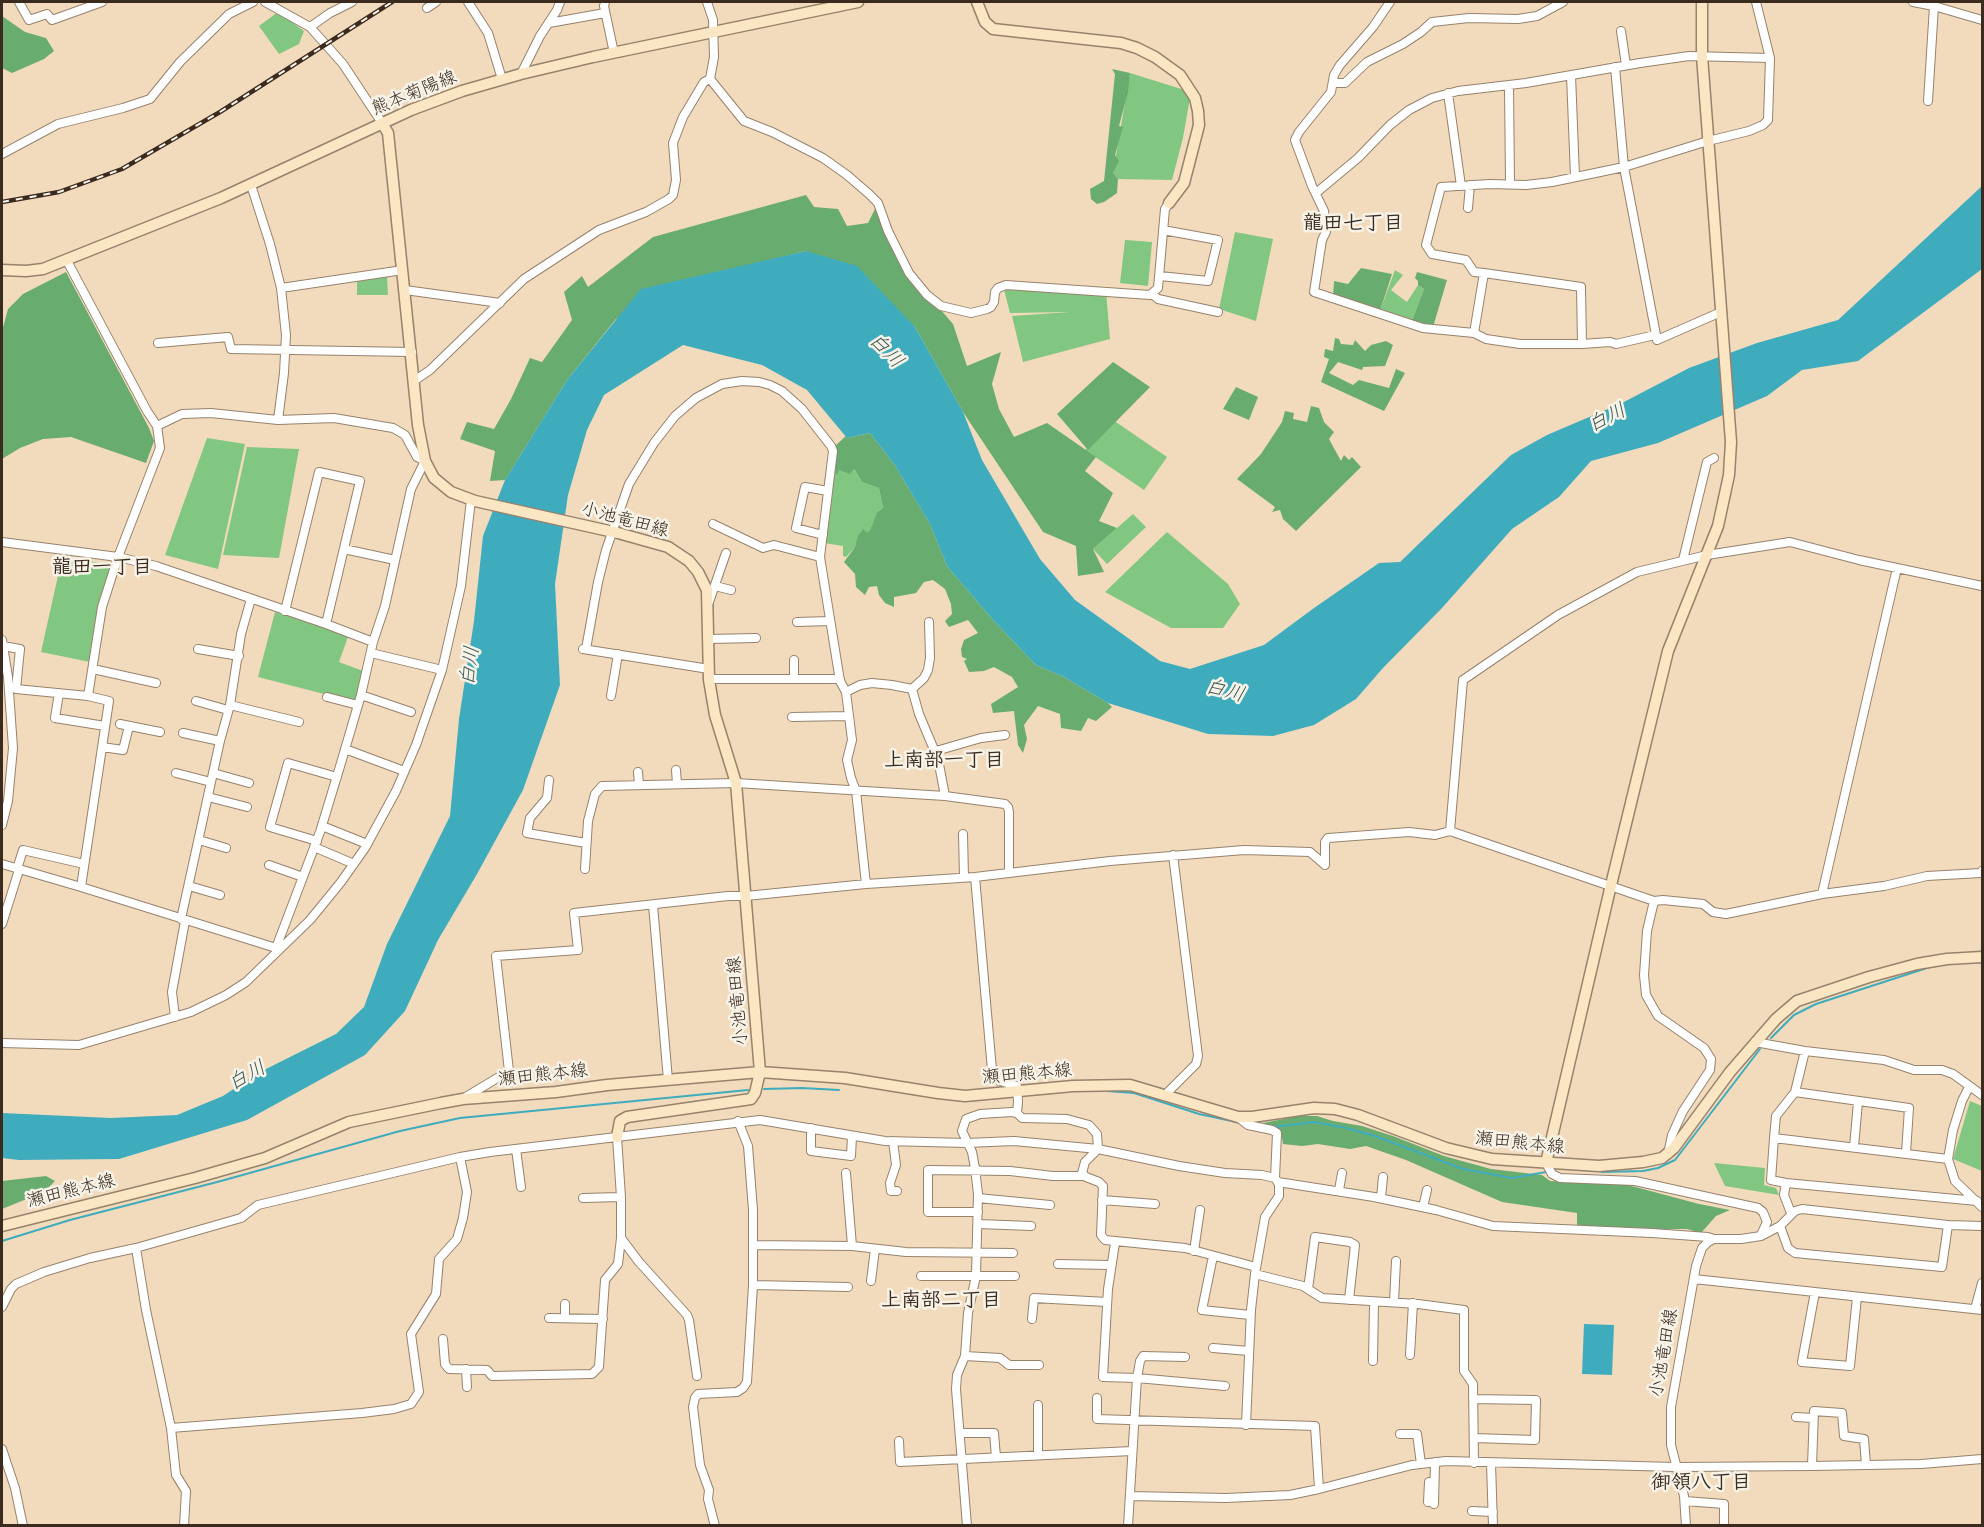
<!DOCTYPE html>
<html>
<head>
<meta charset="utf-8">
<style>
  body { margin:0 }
  #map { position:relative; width:1984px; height:1527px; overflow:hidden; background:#f2dbbc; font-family:"Playpen Sans",sans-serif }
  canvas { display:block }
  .frame { position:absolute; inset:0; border:3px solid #3b2a1e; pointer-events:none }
</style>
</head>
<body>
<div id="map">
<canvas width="1984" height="1527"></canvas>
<div class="frame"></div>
</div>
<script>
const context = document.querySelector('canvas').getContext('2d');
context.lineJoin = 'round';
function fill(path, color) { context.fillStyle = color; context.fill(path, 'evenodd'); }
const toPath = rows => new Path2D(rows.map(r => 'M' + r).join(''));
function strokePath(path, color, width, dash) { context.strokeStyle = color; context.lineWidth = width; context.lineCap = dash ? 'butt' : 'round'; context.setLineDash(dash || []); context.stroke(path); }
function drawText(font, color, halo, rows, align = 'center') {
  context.font = font + ' "Playpen Sans","Klee One",sans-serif'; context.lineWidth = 5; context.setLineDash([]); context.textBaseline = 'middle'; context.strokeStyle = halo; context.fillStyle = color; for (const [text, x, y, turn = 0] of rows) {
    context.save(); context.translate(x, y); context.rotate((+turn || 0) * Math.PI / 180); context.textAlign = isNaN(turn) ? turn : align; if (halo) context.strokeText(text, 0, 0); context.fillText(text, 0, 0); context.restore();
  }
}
const green = toPath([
  [278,12,304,31,299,44,279,54,259,26],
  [1130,73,1191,92,1183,138,1172,180,1118,179,1113,173],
  [1235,232,1273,239,1256,321,1219,309],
  [1125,240,1152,242,1148,286,1120,283],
  [1395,270,1403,275,1391,290,1407,302,1418,285,1424,289,1412,321,1380,311],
  [387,276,388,295,357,295,357,278],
  [1003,286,1106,291,1110,339,1023,362,1012,316,1070,312,1010,313],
  [1113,420,1167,457,1144,490,1085,450],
  [207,438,245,444,218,569,165,555],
  [247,447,299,449,279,558,223,555],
  [853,468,862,482,879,488,883,508,877,512,870,530,867,534,863,530,857,537,855,547,846,557,843,556,843,546,824,543,834,471],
  [1133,514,1146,527,1107,564,1093,549],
  [1167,532,1228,584,1240,604,1223,628,1171,628,1105,592],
  [62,558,111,564,90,662,41,652],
  [275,612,312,623,348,637,339,662,363,671,355,702,258,677],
  [1970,1101,1982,1106,1982,1171,1953,1159],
  [1714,1163,1765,1168,1764,1185,1776,1188,1779,1195,1725,1186]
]);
const forest = toPath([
  [2,16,25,32,46,38,54,51,44,59,12,73,2,68],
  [1112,69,1130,73,1128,92,1119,126,1123,127,1115,155,1119,161,1113,173,1118,179,1117,193,1104,202,1097,204,1091,199,1090,189,1104,181,1115,74],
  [806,195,814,207,838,209,847,226,868,223,878,203,909,273,953,324,967,366,1001,352,992,384,999,409,1014,437,1047,423,1096,457,1085,471,1113,493,1099,521,1117,528,1093,549,1104,572,1078,576,1076,546,1043,532,963,412,915,327,806,251,765,261,616,319,567,380,505,480,490,481,495,451,460,439,467,422,494,429,511,399,530,358,542,362,572,320,564,292,582,276,588,287,653,237],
  [1361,268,1392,274,1380,311,1333,297,1334,281,1348,284],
  [66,272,149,428,154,441,146,463,71,437,43,439,20,448,2,459,2,331,8,309,23,294],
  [1417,272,1447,280,1433,327,1412,321,1424,289,1418,285,1418,281,1415,278],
  [1335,338,1339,339,1341,344,1353,345,1355,340,1365,351,1371,345,1386,341,1393,345,1385,366,1363,367,1362,370,1338,362,1329,373,1353,385,1359,380,1389,388,1396,369,1405,373,1384,411,1321,382,1329,359,1324,357,1325,349,1333,351],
  [1113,362,1150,387,1088,450,1057,414],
  [1236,387,1258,397,1249,420,1223,409],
  [1311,406,1319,408,1324,422,1334,432,1329,439,1341,461,1344,455,1349,460,1352,457,1361,467,1296,531,1283,519,1280,510,1272,512,1275,507,1237,479,1261,454,1282,422,1285,411,1294,413,1293,419,1307,422],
  [870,433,894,464,930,524,947,566,992,619,1036,665,1064,677,1108,703,1112,707,1096,721,1088,718,1081,731,1061,728,1060,714,1038,706,1024,725,1027,739,1023,753,1018,745,1014,711,993,713,991,704,1018,687,1012,677,994,667,984,671,969,672,964,661,967,659,962,657,961,649,964,640,978,633,968,620,949,627,945,621,952,614,951,604,945,589,933,580,924,582,916,593,894,597,894,607,885,603,879,595,877,586,869,587,865,595,856,587,855,574,844,562,855,547,857,537,863,529,867,533,870,530,877,512,883,508,879,488,862,482,854,469,850,474,839,470,837,475,834,471,836,445,846,436,847,438],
  [1299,1116,1317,1116,1333,1121,1362,1126,1393,1136,1444,1156,1491,1169,1542,1175,1550,1181,1628,1185,1699,1204,1730,1210,1716,1216,1701,1233,1687,1229,1577,1229,1577,1213,1502,1202,1406,1160,1366,1146,1350,1149,1318,1144,1302,1146,1283,1144,1281,1132,1263,1123],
  [46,1176,55,1181,44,1192,2,1209,2,1181]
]);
const water = toPath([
  [1982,186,1982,269,1858,361,1802,370,1767,396,1658,443,1591,461,1559,497,1512,529,1442,608,1383,668,1356,699,1314,725,1273,736,1208,734,1108,703,1064,677,1036,665,992,619,947,566,930,524,894,464,870,433,847,438,807,390,762,365,683,345,604,395,587,430,568,495,555,584,560,685,523,790,477,874,438,940,405,1011,365,1055,247,1120,119,1159,19,1160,2,1158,2,1113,111,1118,177,1115,223,1096,258,1073,336,1034,364,1007,387,944,450,816,459,719,474,621,483,536,505,480,567,380,641,289,806,251,857,266,915,327,963,412,982,460,1040,559,1075,600,1160,661,1190,669,1264,645,1314,608,1379,563,1400,562,1511,455,1547,435,1622,403,1689,368,1757,343,1838,320],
  [1584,1324,1614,1325,1612,1375,1582,1374]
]);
const stream = toPath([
  [1771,1038,1794,1015,1816,1004,1930,967],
  [764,1089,802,1088,839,1090],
  [1107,1091,1134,1093,1199,1114,1241,1123],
  [1273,1127,1314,1122,1346,1128,1375,1136,1463,1169,1512,1178,1546,1172],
  [1602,1172,1643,1171,1658,1168,1675,1160,1760,1049],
  [2,1241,70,1220,221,1181,400,1131,460,1118,748,1090]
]);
const street = toPath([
  [19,2,29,20,47,14,52,20,102,2],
  [265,2,310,27,343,64,382,123],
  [468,2,488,33,502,79],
  [605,2,604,6,614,53],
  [1390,2,1373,27,1340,65,1334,75,1331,92,1299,132,1295,140,1312,186,1324,211,1326,232,1322,240,1314,292,1423,328,1474,333,1486,339,1520,344,1582,344,1610,342,1616,344,1655,335],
  [1913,2,1934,6,1982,20],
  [427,8,436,2],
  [549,23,605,13],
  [310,27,330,13,352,2],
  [1621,31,1626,65],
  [1615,67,1624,167,1657,340,1721,312],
  [521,74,540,36,557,10,560,2],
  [1571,75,1575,177],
  [710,79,744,121,772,132,823,158,847,175,869,194,878,203,888,231,909,273,927,295,941,306,971,313,987,309,991,307,994,302,995,292,998,288,1006,285,1150,295,1158,288,1165,209,1169,203],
  [1333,83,1345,83,1367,62,1403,44,1421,32,1432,22,1469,18,1518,19,1537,16,1563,2],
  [1509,85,1510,184],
  [1448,93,1461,186],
  [1928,101,1934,6],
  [2,154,58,124,123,108,150,99,180,62,229,14,253,2],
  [251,185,270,244,281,288,286,335,284,373,278,420],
  [1316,193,1358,158,1390,125,1409,110,1432,98,1458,91,1526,83,1640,63,1689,56,1770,58],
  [1468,208,1470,185],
  [66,259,147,411,157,426,160,448,118,557,102,607,88,696,109,701,81,887,276,948,320,832,341,763,361,695,373,642,385,606,411,489,425,461,417,457,405,435,393,428,334,418,278,420,211,413,182,414,157,426],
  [1484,273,1474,272,1466,260,1432,254,1426,245,1441,187,1490,184,1526,185,1552,182,1624,167,1708,141,1749,131,1763,125,1768,120,1770,58,1756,2],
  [1160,276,1208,281,1218,240,1163,230],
  [281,288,403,270],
  [405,290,500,303],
  [1152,294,1158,299,1218,312],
  [1474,333,1484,273,1581,287,1582,344],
  [158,343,228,337,231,349,412,352],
  [414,381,430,370,524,279,599,230,646,212,669,199,673,195,676,180,673,143,683,117,704,82,710,79,714,57,713,20,707,2],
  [713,524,763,548,774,545,820,557,840,681,846,692,852,740,847,760,851,778,856,791,866,884],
  [823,535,796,528,805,487,828,491],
  [2,542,118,557,156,566,326,624,373,642],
  [344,549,395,560],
  [1683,560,1707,462,1714,458],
  [715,586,731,590],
  [709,602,726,553],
  [285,611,319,472,360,481,326,624],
  [797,622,830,621],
  [709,639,756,638],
  [2,640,8,677,13,748,8,801,2,825],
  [3,646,20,649,16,689,88,696],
  [198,649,239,656],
  [583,649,709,669],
  [586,649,598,582,606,550,629,484,654,443,675,416,696,398,722,384,742,381,759,382,770,385,782,391,802,409,831,446,833,451,820,557],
  [371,653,442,670],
  [794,660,794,679],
  [93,669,156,683],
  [709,679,840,679],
  [912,689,924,678,928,670,930,658,929,622],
  [846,692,860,685,872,683,892,685,912,689,919,714,938,759,945,796],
  [59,693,55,718,105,726],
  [361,695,411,712],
  [611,696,618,654],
  [327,697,358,705],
  [196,701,228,710],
  [230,705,299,722],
  [792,717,849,716],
  [120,724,160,732],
  [183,733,220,741],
  [102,747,123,750,129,726],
  [345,749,404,771],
  [936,751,981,738,1005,735],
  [676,770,677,784],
  [638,772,639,785],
  [176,773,211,782],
  [213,773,249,783],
  [549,780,547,798,530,818,527,833,586,843],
  [208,797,247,807],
  [322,826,367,844],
  [1450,831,1463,680,1558,615,1637,572,1707,555,1790,542,1859,560,1982,586],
  [963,834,964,877],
  [199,840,226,848],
  [317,841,270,827,288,763,337,777],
  [314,847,354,864],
  [2,864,81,887],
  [269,865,303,877],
  [17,869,23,850,84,864],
  [585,869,588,821,595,794,602,786,736,783,945,796,1005,804,1008,807,1009,812,1009,872],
  [975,877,992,1070,1000,1081,1017,1086,1018,1102,1017,1113],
  [189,886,220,895],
  [1822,894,1897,568],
  [1654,901,1647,931,1644,975,1646,995,1658,1016,1704,1048,1711,1059,1710,1070,1683,1111,1672,1135,1668,1154],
  [653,905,668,1080],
  [181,919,220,741,230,705,241,634,251,599],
  [2,924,19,870],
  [175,1017,172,992,185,921],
  [1755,1042,1805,1051,1884,1060,1914,1070,1942,1070,1953,1074,1982,1095],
  [2,1043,79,1045,191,1012,226,995,246,982,310,920,341,882,365,848,396,791,416,745,442,670,461,586,471,500],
  [1969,1087,1962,1101,1953,1130,1948,1159,1955,1181,1982,1207],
  [1795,1092,1909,1108,1906,1153],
  [1164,1096,1196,1064,1198,1056,1173,855],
  [464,1098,509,1071,496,956,578,950,574,913,728,896,746,896,866,884,975,877,1110,861,1244,850,1310,852,1325,865,1325,842,1328,838,1409,832,1435,835,1450,831,1654,901,1663,900,1703,904,1713,912,1726,914,1822,894,1884,886,1927,876,1981,873,1982,871],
  [1239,1118,1248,1125,1272,1130,1277,1133,1275,1178],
  [811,1128,811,1151,851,1156,852,1136],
  [617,1137,621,1197,621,1238,639,1262,687,1315,689,1320,697,1376],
  [1774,1138,1948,1159],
  [893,1141,896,1165,890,1183,891,1191,897,1191],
  [1854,1147,1858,1102],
  [516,1149,521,1187],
  [1546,1163,1552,1174,1560,1178,1635,1181,1758,1208,1763,1212,1767,1222,1761,1235],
  [846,1173,852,1246],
  [1278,1182,1374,1197,1436,1210,1493,1226,1652,1233,1708,1237,1714,1239],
  [1786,1183,1977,1201],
  [1339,1190,1342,1173],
  [583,1198,621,1197],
  [978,1198,1050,1205],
  [1381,1198,1383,1177],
  [1102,1200,1155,1204],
  [1423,1207,1427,1190],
  [978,1212,928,1212,928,1170,1010,1171,1053,1176,1084,1176],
  [1791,1213,1784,1195,1786,1183,1771,1180,1774,1138,1776,1116,1795,1092,1805,1051],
  [978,1224,1031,1226],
  [1780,1226,1788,1248,1795,1253,1942,1267,1948,1225],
  [1115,1243,1108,1289,1103,1377,1137,1378,1128,1526],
  [753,1245,852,1246,906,1252,1013,1253],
  [136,1248,146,1310,171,1428,176,1475,186,1491,184,1526],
  [1194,1251,1200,1210],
  [1213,1256,1202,1310,1250,1315],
  [1058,1264,1111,1265],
  [921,1276,1015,1276],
  [1694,1279,1982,1310],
  [871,1281,875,1249],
  [753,1285,848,1287],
  [1308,1289,1315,1237,1350,1242,1355,1245,1349,1300],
  [1815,1292,1802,1362,1850,1366,1857,1297],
  [1394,1302,1396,1261],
  [2,1307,11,1289,16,1284,44,1272,90,1258,136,1248,241,1218,258,1205,460,1157,490,1152,760,1120,885,1141,967,1143,1014,1141,1098,1149,1179,1166,1225,1173,1262,1175,1275,1178,1279,1184,1279,1196,1265,1217,1255,1274,1303,1286,1322,1298,1418,1304,1464,1310,1464,1371,1473,1384,1474,1463],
  [1975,1309,1982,1283],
  [549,1318,603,1319],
  [565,1318,565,1304],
  [1032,1319,1034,1298,1107,1302],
  [443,1339,445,1364,449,1369,487,1370,492,1376,592,1374,599,1367,605,1280,618,1264,621,1238],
  [1213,1348,1249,1351],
  [1410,1355,1413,1303],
  [965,1356,1000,1358,1009,1365,1039,1365],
  [1185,1357,1143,1356,1140,1361,1137,1378,1225,1386],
  [1373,1361,1374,1302],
  [466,1369,467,1387],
  [1097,1398,1097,1419,1315,1426,1319,1489],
  [1473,1399,1536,1400,1535,1440,1474,1438],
  [1796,1417,1813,1418],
  [1246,1425,1251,1310,1255,1274],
  [171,1428,362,1413,394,1409,411,1404,419,1392,411,1334,436,1294,439,1259,457,1239,463,1218,467,1192,460,1157],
  [960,1433,994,1433,996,1457],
  [1400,1434,1417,1434,1421,1464],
  [899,1441,900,1462,1132,1451],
  [2,1449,15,1488,23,1526],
  [1038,1455,1038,1405],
  [1491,1463,1493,1526],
  [1812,1466,1814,1411,1842,1413,1844,1436,1864,1439,1866,1465],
  [1130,1496,1226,1498,1290,1495,1319,1489,1412,1465,1446,1461,1676,1467,1812,1466,1921,1464,1982,1459],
  [1685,1501,1724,1504,1724,1526],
  [1428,1502,1429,1482],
  [1434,1504,1435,1462],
  [1472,1511,1493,1512],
  [715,1526,708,1499,709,1490,700,1465,693,1407,695,1398,698,1394,737,1392,743,1388,747,1382,753,1285,753,1210,748,1146,738,1121],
  [967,1526,956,1389,957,1375,965,1356,968,1313,976,1276,978,1194,975,1168,972,1152,962,1131,966,1119,980,1114,1012,1112,1017,1113,1022,1118,1067,1119,1089,1125,1097,1134,1098,1149,1085,1162,1082,1173,1086,1177,1099,1182,1103,1186,1101,1235,1105,1240,1185,1248,1256,1267],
  [1686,1526,1684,1496,1671,1445,1671,1407,1696,1266,1702,1248,1708,1242,1714,1239,1741,1239,1761,1236,1780,1226,1795,1211,1802,1209,1948,1225,1982,1226]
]);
const secondary = toPath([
  [977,2,985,22,993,29,1121,43,1137,48,1155,57,1180,75,1195,98,1198,111,1199,125,1184,183,1169,203],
  [382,123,388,133,418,425,425,461,434,478,451,492,475,501,618,533,668,547,689,561,698,572,707,590,709,680,715,715,736,783,760,1072,755,1093,751,1099,627,1117,620,1121,617,1137],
  [2,270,26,271,43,269,221,198,411,110,462,91,521,74,593,57,858,2],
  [1546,1163,1611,885,1668,651,1718,526,1729,475,1731,442,1702,56,1702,2],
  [2,1226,195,1178,265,1158,349,1122,441,1103,463,1099,556,1092,607,1085,760,1072,845,1078,938,1093,965,1096,1073,1086,1130,1085,1238,1117,1252,1117,1314,1108,1335,1109,1358,1115,1446,1148,1492,1159,1599,1166,1643,1162,1662,1158,1674,1148,1730,1072,1776,1019,1797,1001,1869,977,1917,964,1947,959,1982,957]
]);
const rail = toPath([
  [2,202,59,192,122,169,220,112,392,2]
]);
const streetNames = [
  ["熊本菊陽線",414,93,-22],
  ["小池竜田線",625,520,15],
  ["小池竜田線",738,1001,-95],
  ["瀬田熊本線",1027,1074,-5],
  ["瀬田熊本線",543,1075,-6],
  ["瀬田熊本線",1520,1143,6],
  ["瀬田熊本線",71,1191,-14],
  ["小池竜田線",1664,1353,-80]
];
const neighbourhoodNames = [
  ["龍田七丁目",1353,223],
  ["龍田一丁目",102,567],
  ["上南部一丁目",944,760],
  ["上南部二丁目",941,1300],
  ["御領八丁目",1701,1482]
];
const waterNames = [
  ["白川",886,351,46],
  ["白川",1607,418,-27],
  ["白川",470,666,-82],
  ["白川",1225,691,15],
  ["白川",247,1076,-29]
];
fill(green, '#82c781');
fill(forest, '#69ac6f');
fill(water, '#3facbe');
strokePath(stream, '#3facbe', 2);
strokePath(street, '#96826d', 10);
strokePath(secondary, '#96826d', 13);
strokePath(street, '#fff', 8);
strokePath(secondary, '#fbe6c3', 10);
strokePath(rail, '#3b2a1e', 4.5);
strokePath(rail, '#f7f3e8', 2, [7]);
drawText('18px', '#3b2a1e', '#f7f3e8', streetNames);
drawText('bold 20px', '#3b2a1e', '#f7f3e8', neighbourhoodNames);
drawText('italic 20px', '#3c5856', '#f7f3e8', waterNames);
</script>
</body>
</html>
